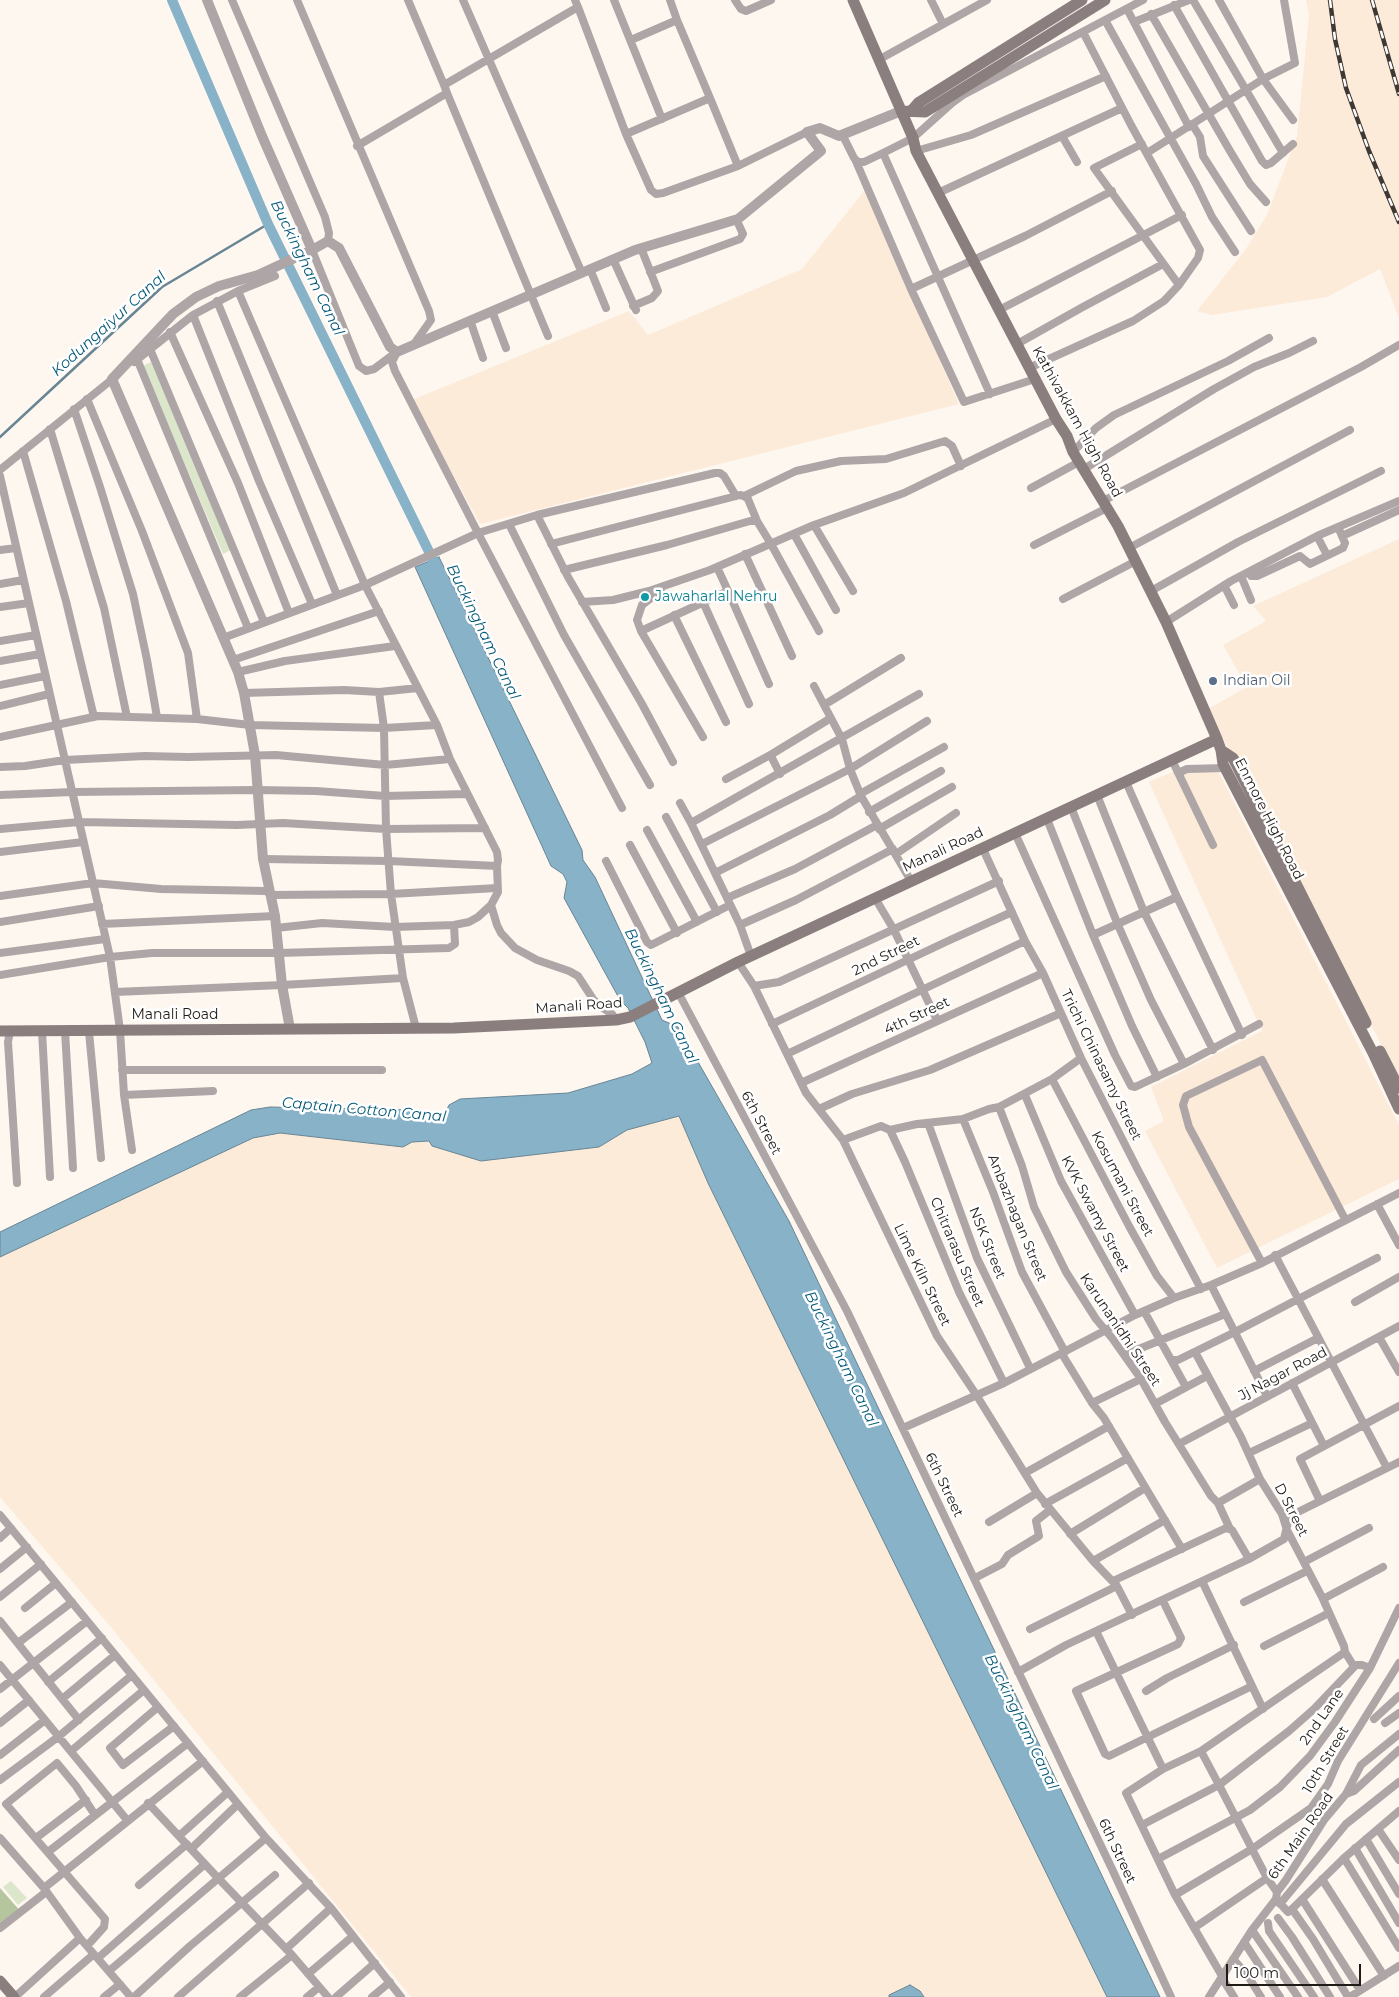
<!DOCTYPE html>
<html>
<head>
<meta charset="utf-8">
<style>
  body { margin:0 }
  #map { position:relative; width:1399px; height:1997px; overflow:hidden; background:#fef7f0; font-family:Montserrat,sans-serif }
  canvas { display:block }
  .scale { position:absolute; left:1226px; top:1964px; width:135px; height:22px; box-sizing:border-box; border:2px solid #1f1b16; border-top:0; padding-left:6px; font-size:15px; line-height:18px; white-space:nowrap; color:#1f1b16; -webkit-text-stroke:4px #fff; paint-order:stroke }
</style>
</head>
<body>
<div id="map">
<canvas width="1399" height="1997"></canvas>
<div class="scale">100 m</div>
</div>
<script>
const context = document.querySelector('canvas').getContext('2d');
context.lineJoin = 'round';
function fill(path, color) { context.fillStyle = color; context.fill(path, 'evenodd'); }
const toPath = rows => new Path2D(rows.map(r => 'M' + r).join(''));
function strokePath(path, color, width, dash) { context.strokeStyle = color; context.lineWidth = width; context.lineCap = dash ? 'butt' : 'round'; context.setLineDash(dash || []); context.stroke(path); }
function drawText(font, color, halo, rows, align = 'center') {
  context.font = font + ' Montserrat,sans-serif'; context.lineWidth = 5; context.setLineDash([]); context.textBaseline = 'middle'; context.strokeStyle = halo; context.fillStyle = color; for (const [text, x, y, turn = 0] of rows) {
    context.save(); context.translate(x, y); context.rotate((+turn || 0) * Math.PI / 180); context.textAlign = isNaN(turn) ? turn : align; if (halo) context.strokeText(text, 0, 0); context.fillText(text, 0, 0); context.restore();
  }
}
const industrial = toPath([
  [865,190,959,404,480,524,412,400,629,311,648,335,802,269],
  [1399,539,1399,1079,1208,709,1247,687,1223,645,1266,621,1253,606],
  [1218,771,1399,1125,1399,1179,1217,1268,1145,1131,1164,1121,1151,1087,1262,1031,1149,782,1172,772],
  [679,1116,708,1183,1107,1997,411,1997,110,1626,0,1497,0,1257,253,1138,280,1133,403,1147,412,1142,429,1141,481,1161,599,1147,627,1130]
]);
const built = toPath([
  [1306,0,1399,0,1399,318,1380,269,1327,297,1212,315,1197,311,1246,249,1267,215,1297,136,1309,15]
]);
const green = toPath([
  [151,362,233,549,223,554,143,366],
  [11,1881,27,1898,18,1905,3,1887]
]);
const forest = toPath([
  [0,1888,22,1913,0,1931]
]);
const water = toPath([
  [439,557,582,850,583,860,595,877,662,1020,678,1027,789,1221,1160,1997,1107,1997,708,1183,679,1116,627,1130,599,1147,481,1161,432,1146,429,1141,412,1142,403,1147,280,1133,253,1138,0,1257,0,1232,251,1110,270,1107,413,1110,415,1119,441,1122,449,1105,460,1099,568,1093,632,1074,652,1063,645,1042,628,1008,620,1000,564,898,567,882,563,874,551,866,415,567,439,557],
  [910,1985,920,1991,924,1997,889,1997,889,1995,910,1985]
]);
const stream = toPath([
  [0,437,162,287,268,224]
]);
const canal = toPath([
  [172,0,268,224,439,572]
]);
const minor = toPath([
  [232,0,325,217,329,233,328,241],
  [297,0,429,311,431,320,414,344],
  [408,0,444,85],
  [463,0,582,273],
  [614,0,662,119],
  [735,0,741,9,746,11,771,0],
  [931,0,943,24],
  [1193,0,1283,153],
  [1284,0,1295,63,1263,79,1293,120],
  [1174,5,1262,161,1266,165,1271,163,1293,144],
  [578,7,626,134,651,190,656,194,663,193,738,166],
  [1127,9,1189,127],
  [1151,14,1230,151,1250,184,1266,202],
  [677,20,710,98],
  [1105,20,1196,184,1212,217,1235,252],
  [1134,22,1189,0],
  [631,40,677,20,670,0],
  [880,59,987,0],
  [447,93,548,336],
  [1192,124,1200,137,1203,156,1251,231],
  [626,134,710,98,738,166,807,132],
  [842,134,854,158,858,162,864,162,883,153,913,138,952,103,963,95,1143,0],
  [1062,136,1077,162],
  [1142,144,1094,168,1179,285],
  [357,146,447,93,444,85,578,7,575,0],
  [916,151,971,135,1106,76],
  [883,153,990,394],
  [1147,153,1263,79,1219,0],
  [855,159,911,289,964,402,1035,379],
  [938,193,1122,108],
  [312,250,359,366,366,371,374,369,394,354],
  [613,259,636,310],
  [590,269,606,308],
  [650,272,740,239,743,234,738,223,738,219],
  [911,289,1025,236,1112,191],
  [238,291,365,585,437,725,450,759,497,852,498,860,497,866,389,861,263,859],
  [217,301,337,595],
  [633,306,652,298,658,291,641,248],
  [999,310,1182,215],
  [492,311,506,348],
  [193,315,259,481,312,604],
  [470,320,483,358],
  [170,332,238,483,289,613],
  [1017,344,1081,308,1163,264],
  [150,349,264,622],
  [397,352,392,362,395,371,478,533,537,515,715,473,720,473,724,476,736,496],
  [137,359,248,628],
  [134,362,193,315,238,291,275,276],
  [1029,368,1133,321,1164,301,1179,285,1198,258,1200,250,1131,125,1083,32],
  [87,399,142,531,188,653,197,719],
  [74,409,100,487,133,594,147,660,157,717],
  [50,429,104,608,127,717],
  [23,451,66,601,94,717],
  [1073,452,1096,428,1114,415,1228,361,1269,338],
  [1084,469,1214,389,1254,367,1289,353,1313,341],
  [0,470,115,377],
  [0,476,110,957,120,1030,124,1095,132,1150],
  [1031,488,1079,462],
  [744,496,796,471,841,461,886,459,945,441,952,446,961,466],
  [1103,501,1361,367,1399,345],
  [537,515,568,577,642,704,673,762],
  [509,524,564,635,650,785],
  [814,525,853,591],
  [794,534,836,610],
  [1317,536,1327,555],
  [1342,536,1399,510],
  [551,544,740,495,744,496,748,499,757,521],
  [1034,545,1107,508],
  [1129,548,1350,430],
  [0,550,16,548],
  [745,554,792,656],
  [564,570,667,545,750,521,757,521,771,544,819,631],
  [1249,572,1251,576,1257,576,1300,556,1310,564,1343,548,1345,543,1338,527],
  [1241,576,1251,600],
  [0,584,23,580],
  [1224,585,1234,605],
  [661,590,642,605,637,620,641,631,703,737],
  [728,591,769,684],
  [1151,591,1238,542,1381,471],
  [1063,599,1136,561],
  [582,602,613,600,649,591,710,570,814,525,904,493,1056,419],
  [703,602,749,704],
  [0,607,29,603],
  [674,615,726,722],
  [1166,622,1231,581,1317,536,1399,501],
  [641,631,728,591,717,567],
  [223,638,365,585,478,533,622,808],
  [0,641,36,635],
  [233,660,379,611],
  [0,661,40,654],
  [238,672,285,661,395,646],
  [0,685,45,676],
  [814,686,842,739,850,769,861,796,911,881],
  [379,692,384,728,386,829,391,894,403,978,416,1028],
  [244,693,344,690,379,692,418,688],
  [824,705,901,658],
  [0,706,49,694],
  [0,737,98,716,197,719,250,725,384,728,437,725],
  [1172,760,1213,845],
  [0,767,25,766,65,760,145,756,188,757,276,755,385,765,450,759],
  [1178,773,1187,769,1225,768],
  [780,774,772,758,772,754,831,718],
  [726,779,772,754],
  [1126,782,1177,897,1242,1035],
  [860,794,944,747],
  [0,795,73,792,257,790,316,791,385,796,467,794],
  [1097,795,1144,912,1213,1050],
  [680,803,691,823],
  [1071,807,1118,925,1151,1000,1184,1064],
  [869,812,941,771],
  [666,817,717,912],
  [1047,819,1093,935,1132,1026,1157,1077],
  [0,829,79,822,237,825,283,823,386,829,485,828],
  [879,829,952,787],
  [647,830,697,922],
  [1015,833,1115,1055,1131,1086,1135,1087,1184,1064,1259,1024],
  [702,844,850,769,927,721],
  [630,845,677,933],
  [983,849,1025,941,1043,973,1081,1058,1139,1172,1201,1289],
  [0,852,83,842],
  [896,854,956,813],
  [606,861,647,942,651,945,730,905],
  [715,873,830,815,861,796],
  [0,896,93,883,161,889,266,891,271,895,391,894,497,888],
  [727,898,795,869,877,825],
  [875,898,894,930,937,1020],
  [491,905,497,925,501,933,515,948,537,960,569,971,578,976,593,999,601,1007,612,1014,616,1020],
  [0,922,99,906],
  [102,924,275,916],
  [740,925,796,900,893,849],
  [276,928,322,923,395,927,454,925,469,922,478,917,491,905,498,892,497,866],
  [1093,935,1177,897],
  [0,953,105,939],
  [751,956,740,925,691,823,919,694],
  [738,962,754,986,806,1093,843,1140,937,1336,977,1396,1037,1493,1093,1561,1117,1586,1132,1615],
  [0,975,110,957,152,953,279,953,449,948,455,944,454,925],
  [754,986,779,982,999,881],
  [115,992,282,985,403,978],
  [678,992,847,1311,1112,1869,1171,1997],
  [772,1024,950,940,1012,912],
  [10,1031,8,1042,17,1183],
  [42,1031,50,1177],
  [65,1031,73,1168],
  [89,1032,101,1158],
  [787,1054,1025,941],
  [122,1070,382,1070],
  [1052,1079,1129,1226,1157,1276,1174,1298],
  [801,1083,1043,973],
  [124,1095,213,1091],
  [1025,1095,1061,1181,1135,1315],
  [999,1107,1022,1166,1034,1207,1066,1272,1096,1319,1112,1338,1141,1379,1165,1422,1211,1496,1218,1503,1230,1529],
  [819,1109,852,1094,930,1070,1061,1013],
  [963,1119,993,1192,1022,1272,1065,1352],
  [928,1123,977,1258,1030,1368],
  [890,1130,905,1162,959,1292,1004,1383],
  [843,1140,881,1126,890,1130,917,1124,963,1119,989,1109,999,1107,1052,1079,1081,1058],
  [1377,1204,1399,1245],
  [1275,1255,1387,1468],
  [1262,1263,1189,1127,1183,1105,1186,1096,1262,1060,1345,1219],
  [1211,1285,1267,1396],
  [1355,1302,1399,1277],
  [1144,1311,1186,1387],
  [1379,1337,1399,1372],
  [1195,1352,1241,1437,1260,1479,1282,1514,1287,1530,1323,1599,1344,1646,1345,1652,1353,1665,1362,1665,1370,1668],
  [1062,1354,1092,1403,1104,1418,1182,1549],
  [1124,1355,1225,1314],
  [1173,1360,1178,1360,1235,1332,1377,1258],
  [1254,1371,1318,1338],
  [1292,1383,1324,1446],
  [1092,1403,1141,1379],
  [1155,1404,1207,1376],
  [903,1428,1004,1383,1135,1315,1174,1298,1211,1285,1262,1263,1399,1193],
  [1179,1444,1399,1326],
  [1249,1453,1312,1423],
  [1025,1473,1109,1426],
  [1320,1501,1300,1459,1399,1406],
  [1218,1503,1260,1479],
  [1045,1504,1128,1458],
  [0,1515,266,1838,331,1908,401,1997],
  [989,1522,1037,1493],
  [1070,1534,1145,1488],
  [0,1538,11,1528],
  [1093,1561,1165,1520],
  [1304,1562,1369,1528],
  [0,1569,27,1547],
  [975,1578,1002,1564,1008,1555,1039,1536,1036,1521,1050,1510],
  [1113,1581,1226,1528,1232,1530,1249,1559,1284,1539,1288,1522,1294,1514,1399,1462],
  [1202,1581,1263,1709],
  [0,1597,41,1564],
  [1323,1599,1383,1567],
  [1163,1601,1181,1638,1178,1644,1076,1691,1105,1754,1109,1756,1252,1686],
  [1244,1602,1307,1571],
  [25,1608,56,1583],
  [0,1621,79,1720],
  [1030,1629,1117,1586],
  [1096,1631,1163,1769],
  [18,1643,72,1602],
  [1264,1646,1329,1613],
  [1345,1652,1201,1751,1219,1785,1289,1731,1314,1709,1355,1666],
  [0,1665,127,1820],
  [1018,1672,1066,1645,1249,1559],
  [48,1682,102,1638],
  [0,1689,87,1621],
  [1146,1691,1167,1678,1234,1645],
  [62,1699,115,1655],
  [158,1707,110,1748,123,1765,174,1726],
  [1374,1719,1399,1696],
  [0,1723,29,1700],
  [1385,1723,1399,1713],
  [71,1751,144,1690],
  [1201,1751,1163,1769,1126,1793,1175,1895,1222,1976],
  [0,1755,45,1720],
  [0,1780,58,1737,132,1675],
  [1346,1794,1354,1791,1399,1750],
  [148,1803,218,1878,292,1955,328,1997],
  [1142,1825,1219,1785,1267,1878,1277,1892,1276,1899],
  [1378,1829,1399,1860],
  [179,1836,228,1792],
  [0,1838,44,1888,80,1938],
  [36,1838,86,1800],
  [1366,1839,1399,1894],
  [1355,1848,1399,1923],
  [191,1849,238,1804],
  [48,1852,188,1743],
  [1344,1858,1399,1948],
  [1158,1859,1250,1810,1280,1787,1310,1756,1335,1722,1370,1668,1399,1608],
  [1322,1879,1384,1976],
  [139,1885,187,1844],
  [44,1888,203,1761],
  [1277,1892,1286,1880,1324,1820,1346,1794,1361,1765,1399,1734],
  [1175,1895,1252,1849,1311,1808,1328,1784,1338,1761,1399,1663],
  [1302,1899,1360,1990],
  [1280,1904,1346,1824,1399,1782],
  [1292,1909,1313,1939,1348,1997],
  [1278,1918,1292,1937,1330,1997],
  [1268,1923,1269,1931,1314,1997],
  [0,1928,46,1892],
  [1194,1928,1267,1878],
  [1252,1930,1298,1997],
  [1244,1942,1280,1997],
  [87,1946,104,1927,105,1919,6,1804,57,1763,76,1786,95,1815],
  [286,1949,331,1908],
  [98,1958,205,1864],
  [1233,1959,1248,1976,1261,1997],
  [109,1971,266,1838],
  [308,1974,353,1936],
  [1222,1978,1234,1997],
  [15,1997,80,1938,131,1997],
  [44,1997,94,1954],
  [104,1997,120,1984],
  [134,1997,190,1946,275,1875],
  [178,1997,309,1883],
  [240,1997,292,1955],
  [307,1997,319,1987],
  [336,1997,375,1963],
  [372,1997,390,1982],
  [1209,1997,1252,1930,1276,1899,1288,1912,1292,1909,1344,1858,1399,1811],
  [1350,1997,1399,1966]
]);
const tertiary = toPath([
  [207,0,262,136,312,250,258,275,219,286,196,297,173,314,112,379,238,672,244,693,255,755,263,859,275,916,282,985,290,1029],
  [312,250,328,241,339,248,390,347,397,352,635,250,738,219,821,151,807,132,820,128,839,136,901,111]
]);
const secondary = toPath([
  [853,0,913,138,916,151,1056,419,1067,436,1073,452,1118,526,1166,622,1217,739,1221,750,1223,764,1373,1053,1399,1109],
  [901,111,925,112,1105,0],
  [911,111,918,103,1082,0],
  [1221,750,1233,758,1366,1023],
  [0,1031,454,1028,616,1020,630,1017,738,962,1217,739],
  [1380,1051,1399,1088],
  [0,1981,14,1997]
]);
const rail = toPath([
  [1330,0,1335,39,1346,88,1369,151,1399,222],
  [1372,0,1399,94]
]);
const markers = [
  [645,597,5,"#0f9aa8"],
  [1213,681,5,"#5c6f8a"]
];
const streetNames = [
  ["Kathivakkam High Road",1077,422,61],
  ["Enmore High Road",1269,819,63],
  ["Manali Road",943,850,-25],
  ["2nd Street",886,956,-26],
  ["Manali Road",579,1006,-4],
  ["Manali Road",175,1015],
  ["4th Street",917,1016,-25],
  ["Trichi Chinasamy Street",1101,1065,64],
  ["6th Street",761,1123,62],
  ["Kosumani Street",1122,1184,62],
  ["KVK Swamy Street",1095,1214,62],
  ["Anbazhagan Street",1017,1218,68],
  ["NSK Street",987,1243,68],
  ["Chitrarasu Street",957,1252,67],
  ["Lime Kiln Street",922,1275,64],
  ["Karunanidhi Street",1120,1330,56],
  ["Jj Nagar Road",1283,1374,-28],
  ["6th Street",944,1485,64],
  ["D Street",1291,1510,63],
  ["2nd Lane",1322,1717,-55],
  ["10th Street",1326,1760,-59],
  ["6th Main Road",1301,1836,-55],
  ["6th Street",1117,1851,65]
];
const cultureNames = [
  ["Jawaharlal Nehru",655,597]
];
const serviceNames = [
  ["Indian Oil",1223,681]
];
const waterNames = [
  ["Buckingham Canal",307,268,64],
  ["Kodungaiyur Canal",109,324,-42],
  ["Buckingham Canal",483,632,64],
  ["Buckingham Canal",661,996,64],
  ["Captain Cotton Canal",364,1110,5],
  ["Buckingham Canal",841,1359,64],
  ["Buckingham Canal",1021,1722,64]
];
fill(industrial, '#fcebd9');
fill(built, '#fdebd9');
fill(green, '#dbe6cb');
fill(forest, '#b5c59e');
fill(water, '#87b2c8');
strokePath(water, '#688593', 1);
strokePath(stream, '#688593', 2.5);
strokePath(canal, '#87b2c8', 10);
strokePath(minor, '#aea6a6', 8);
strokePath(tertiary, '#aea6a6', 10);
strokePath(secondary, '#8a7f7e', 11);
strokePath(rail, '#3e3934', 4.5);
strokePath(rail, '#fff', 2.5, [8]);
for (const [x, y, r, color] of markers) { const dot = new Path2D(); dot.arc(x, y, r, 0, 2 * Math.PI); context.fillStyle = color; context.fill(dot); strokePath(dot, '#fff', 2); }
drawText('14px', '#1f1b16', '#fff', streetNames);
drawText('14px', '#0d838f', '#fff', cultureNames, 'left');
drawText('14px', '#4e5e75', '#fff', serviceNames, 'left');
drawText('italic 15px', '#065a79', '#fff', waterNames);
</script>
</body>
</html>
